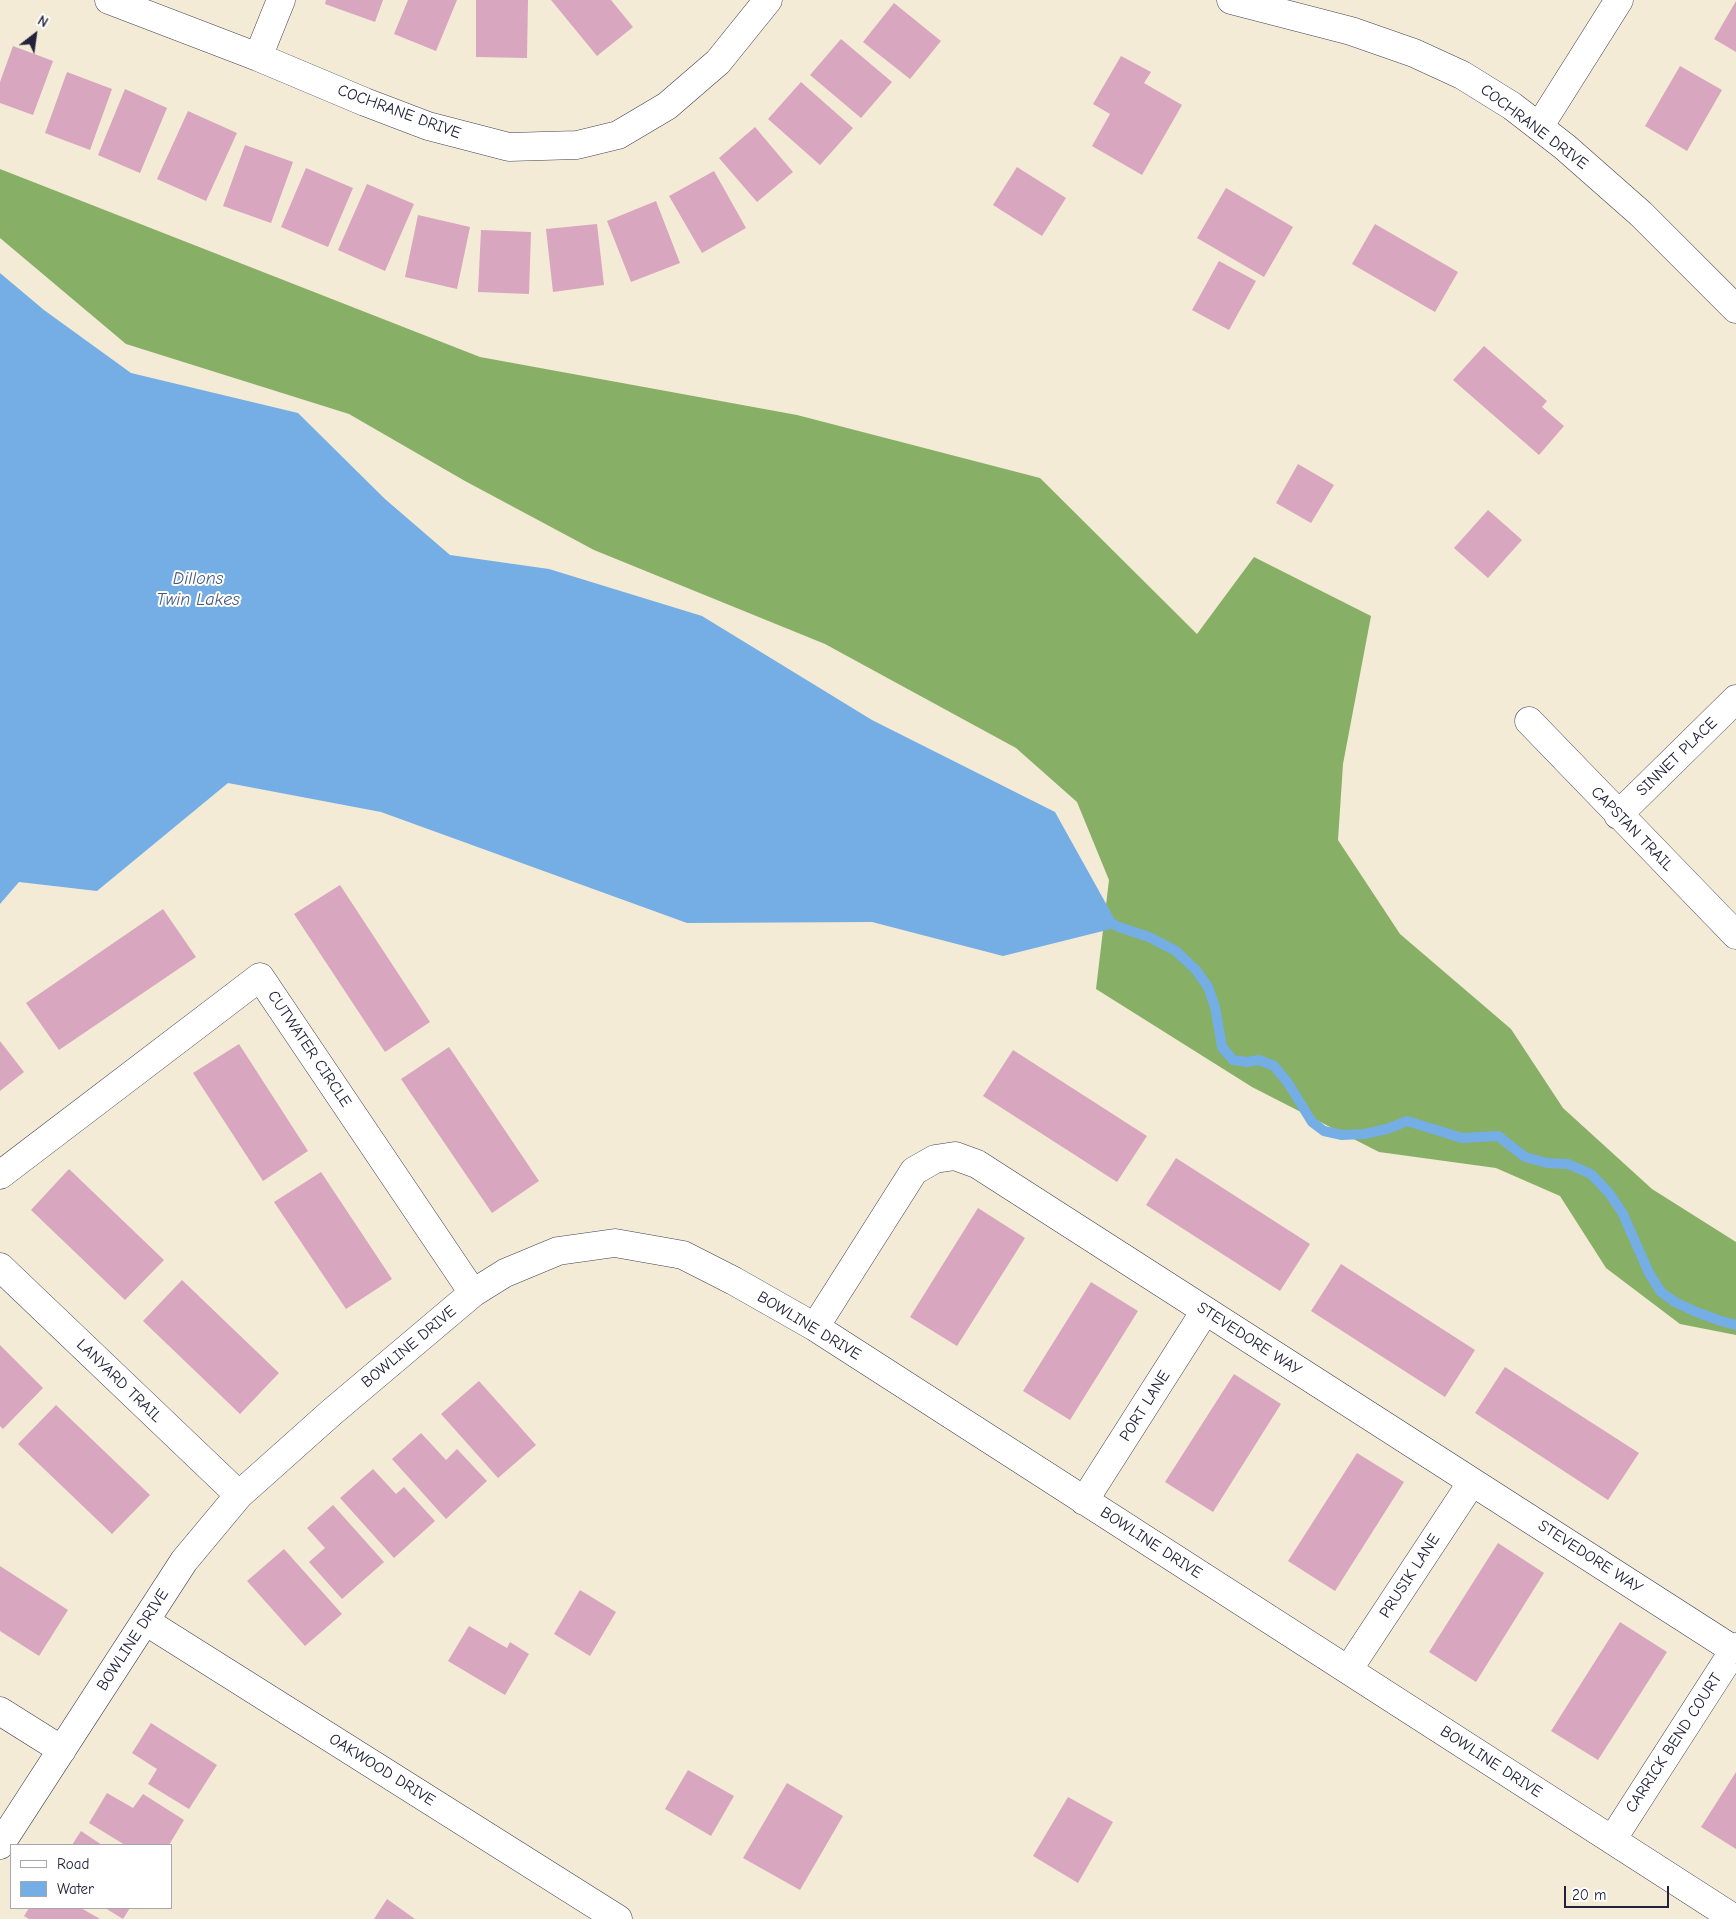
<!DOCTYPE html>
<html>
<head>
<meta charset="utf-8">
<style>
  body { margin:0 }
  #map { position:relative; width:1736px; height:1919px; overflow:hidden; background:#f3ebd6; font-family:"Comic Neue",sans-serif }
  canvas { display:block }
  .legend { position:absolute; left:10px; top:1844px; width:162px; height:65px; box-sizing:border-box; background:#fff; border:1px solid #a7a7b1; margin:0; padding:6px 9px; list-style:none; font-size:15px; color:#22223b }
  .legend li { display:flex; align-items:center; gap:10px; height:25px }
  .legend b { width:25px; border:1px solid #a7a7b1 }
  .north { position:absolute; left:10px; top:10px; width:50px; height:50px; -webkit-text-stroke:4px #fff; paint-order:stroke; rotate:30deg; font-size:14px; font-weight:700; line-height:20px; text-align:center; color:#22223b }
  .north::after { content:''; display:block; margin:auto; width:18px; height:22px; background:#22223b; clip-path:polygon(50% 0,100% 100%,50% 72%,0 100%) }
  .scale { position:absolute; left:1564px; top:1886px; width:105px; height:22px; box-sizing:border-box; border:2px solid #22223b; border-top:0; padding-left:6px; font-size:15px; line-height:18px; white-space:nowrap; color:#22223b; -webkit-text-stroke:4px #fff; paint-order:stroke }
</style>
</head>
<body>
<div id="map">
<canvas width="1736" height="1919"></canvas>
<ul class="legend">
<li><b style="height:6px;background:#fff"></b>Road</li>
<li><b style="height:14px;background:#74aee4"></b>Water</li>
</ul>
<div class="north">N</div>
<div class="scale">20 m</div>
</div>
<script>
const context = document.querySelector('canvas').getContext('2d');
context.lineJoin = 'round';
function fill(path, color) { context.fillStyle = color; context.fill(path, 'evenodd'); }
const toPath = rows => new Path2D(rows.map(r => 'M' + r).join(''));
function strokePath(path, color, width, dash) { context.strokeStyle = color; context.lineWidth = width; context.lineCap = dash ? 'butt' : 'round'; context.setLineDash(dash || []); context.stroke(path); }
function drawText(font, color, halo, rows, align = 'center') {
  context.font = font + ' "Comic Neue",sans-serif'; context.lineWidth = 4; context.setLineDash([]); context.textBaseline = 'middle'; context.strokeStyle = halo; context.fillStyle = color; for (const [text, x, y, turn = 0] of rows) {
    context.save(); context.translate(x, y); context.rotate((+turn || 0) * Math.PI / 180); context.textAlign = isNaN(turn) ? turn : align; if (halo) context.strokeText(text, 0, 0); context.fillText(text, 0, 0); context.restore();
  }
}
const forest = toPath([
  [0,169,480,357,797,415,1040,478,1197,634,1254,557,1371,616,1343,764,1338,840,1400,934,1511,1029,1563,1108,1652,1189,1736,1242,1736,1335,1680,1324,1606,1268,1560,1196,1496,1168,1379,1152,1252,1087,1096,989,1109,880,1077,802,1016,748,825,644,594,550,465,481,349,414,126,344,0,238]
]);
const water = toPath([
  [0,273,44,310,131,373,298,413,385,499,450,555,549,569,702,616,872,720,1055,812,1119,927,1003,956,872,922,687,923,381,812,228,783,97,891,19,882,0,904]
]);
const stream = toPath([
  [1107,921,1119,927,1149,937,1176,951,1196,970,1208,987,1215,1007,1222,1047,1233,1060,1247,1062,1259,1060,1274,1066,1288,1083,1312,1122,1324,1131,1342,1135,1364,1134,1387,1129,1407,1121,1462,1138,1498,1136,1525,1157,1547,1163,1568,1164,1591,1174,1609,1193,1622,1212,1649,1273,1661,1292,1675,1302,1696,1312,1721,1321,1736,1325]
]);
const building = toPath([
  [326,0,383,0,375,22,325,4],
  [408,0,457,0,436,51,394,34],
  [476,0,528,0,527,58,476,57],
  [551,0,611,0,633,27,597,56],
  [1736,1,1736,52,1714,39],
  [894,3,941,41,910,79,863,42],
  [841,39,892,82,861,118,810,75],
  [13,46,53,61,33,115,0,103,0,82],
  [1121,56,1151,72,1144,83,1182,105,1142,175,1092,146,1110,114,1093,104],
  [1680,66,1722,90,1687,151,1645,126],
  [67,72,112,89,90,150,45,133],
  [801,82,853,128,820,165,768,119],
  [125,89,167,108,140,173,98,155],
  [188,111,237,133,206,201,157,179],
  [755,127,793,172,757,202,719,158],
  [245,145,293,162,271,223,223,206],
  [1017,167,1066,198,1042,236,993,205],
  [306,168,353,188,328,247,281,227],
  [714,171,746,228,702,253,669,196],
  [367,184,414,204,385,271,338,250],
  [1226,188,1293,227,1264,277,1197,238],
  [656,201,680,263,631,282,607,221],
  [418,215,470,227,457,289,405,277],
  [597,224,604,285,553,292,546,229],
  [1375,224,1458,272,1435,312,1352,264],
  [481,230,531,232,529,294,478,292],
  [1219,261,1256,281,1229,330,1192,310],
  [1484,346,1547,401,1542,407,1564,426,1539,455,1453,380],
  [1298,464,1334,485,1311,523,1276,503],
  [1488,510,1522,540,1488,578,1454,548],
  [340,885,430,1022,385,1052,294,914],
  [163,909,196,957,59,1050,26,1003],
  [0,1041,24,1072,0,1091],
  [239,1044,308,1151,263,1181,193,1073],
  [449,1047,539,1181,492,1213,401,1079],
  [1013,1050,1147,1136,1117,1182,983,1096],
  [1176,1158,1310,1244,1280,1291,1146,1205],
  [69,1169,164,1260,125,1300,31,1210],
  [321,1172,392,1279,346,1309,274,1202],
  [978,1208,1025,1238,957,1346,910,1317],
  [1341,1264,1475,1350,1445,1397,1311,1311],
  [182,1280,279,1373,240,1414,143,1321],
  [1091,1282,1138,1311,1070,1420,1023,1391],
  [0,1345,43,1388,3,1429,0,1426],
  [1505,1367,1639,1453,1608,1500,1475,1413],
  [1234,1374,1281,1404,1213,1512,1165,1482],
  [479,1381,536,1445,498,1478,441,1414],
  [56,1405,150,1495,112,1534,18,1444],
  [421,1433,446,1460,457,1449,487,1481,446,1519,392,1459],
  [1357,1453,1404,1482,1335,1591,1288,1561],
  [373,1469,396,1494,404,1487,435,1521,394,1558,340,1498],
  [333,1505,384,1562,342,1599,309,1562,325,1548,307,1528],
  [1498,1543,1544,1573,1476,1682,1429,1652],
  [284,1549,342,1614,305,1646,247,1581],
  [0,1566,68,1610,39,1656,0,1631],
  [580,1590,616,1612,590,1656,554,1634],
  [1620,1622,1667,1652,1598,1760,1551,1731],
  [469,1626,507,1648,510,1642,529,1654,505,1695,448,1661],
  [151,1723,217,1765,189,1809,148,1784,157,1769,132,1753],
  [688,1770,734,1796,711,1836,665,1809],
  [1736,1772,1736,1849,1701,1827],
  [787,1783,843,1816,800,1890,743,1858],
  [107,1793,133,1808,143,1794,184,1820,169,1845,125,1845,89,1823],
  [1068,1797,1113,1822,1078,1883,1033,1856],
  [81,1831,102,1845,72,1845],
  [387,1899,415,1919,374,1919],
  [29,1908,81,1908,100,1919,29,1919,24,1916],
  [105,1908,130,1908,123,1919]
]);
const minor = toPath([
  [109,0,258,57,365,102,428,126,509,147,577,145,618,135,667,106,718,62,768,0],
  [1231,0,1351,31,1414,53,1462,75,1512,106,1565,147,1641,214,1736,309],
  [258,57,281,0],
  [1539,127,1619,0],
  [1529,721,1736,935],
  [1618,815,1736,699],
  [0,1175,260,977,473,1293],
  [0,1267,239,1495],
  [815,1327,914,1171,935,1159,955,1156,977,1164,1734,1650],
  [1084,1501,1205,1311],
  [145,1621,618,1919],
  [1348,1670,1472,1482],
  [0,1711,62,1750],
  [1612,1840,1736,1647],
  [0,1845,184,1561,239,1495,332,1412,473,1293,505,1273,558,1251,615,1243,683,1255,734,1281,815,1327,1735,1919]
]);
const streetNames = [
  ["COCHRANE DRIVE",399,112,20],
  ["COCHRANE DRIVE",1534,127,37],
  ["SINNET PLACE",1677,757,-44],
  ["CAPSTAN TRAIL",1632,829,46],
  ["CUTWATER CIRCLE",309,1049,56],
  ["BOWLINE DRIVE",809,1326,31],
  ["STEVEDORE WAY",1249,1339,33],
  ["BOWLINE DRIVE",409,1347,-40],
  ["LANYARD TRAIL",119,1381,44],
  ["PORT LANE",1145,1406,-58],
  ["BOWLINE DRIVE",1151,1543,33],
  ["STEVEDORE WAY",1590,1557,33],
  ["PRUSIK LANE",1410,1576,-57],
  ["BOWLINE DRIVE",133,1640,-57],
  ["CARRICK BEND COURT",1674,1743,-57],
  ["BOWLINE DRIVE",1491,1762,33],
  ["OAKWOOD DRIVE",382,1770,32]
];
const waterNames = [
  ["Dillons",198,579],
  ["Twin Lakes",198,600]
];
fill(forest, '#87af65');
fill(water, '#74aee4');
strokePath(stream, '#74aee4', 10);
fill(building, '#d8a6bf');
strokePath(minor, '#414052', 29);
strokePath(minor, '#fff', 28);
drawText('16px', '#22223b', '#fff', streetNames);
drawText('italic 18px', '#435a7f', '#fff', waterNames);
</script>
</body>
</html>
